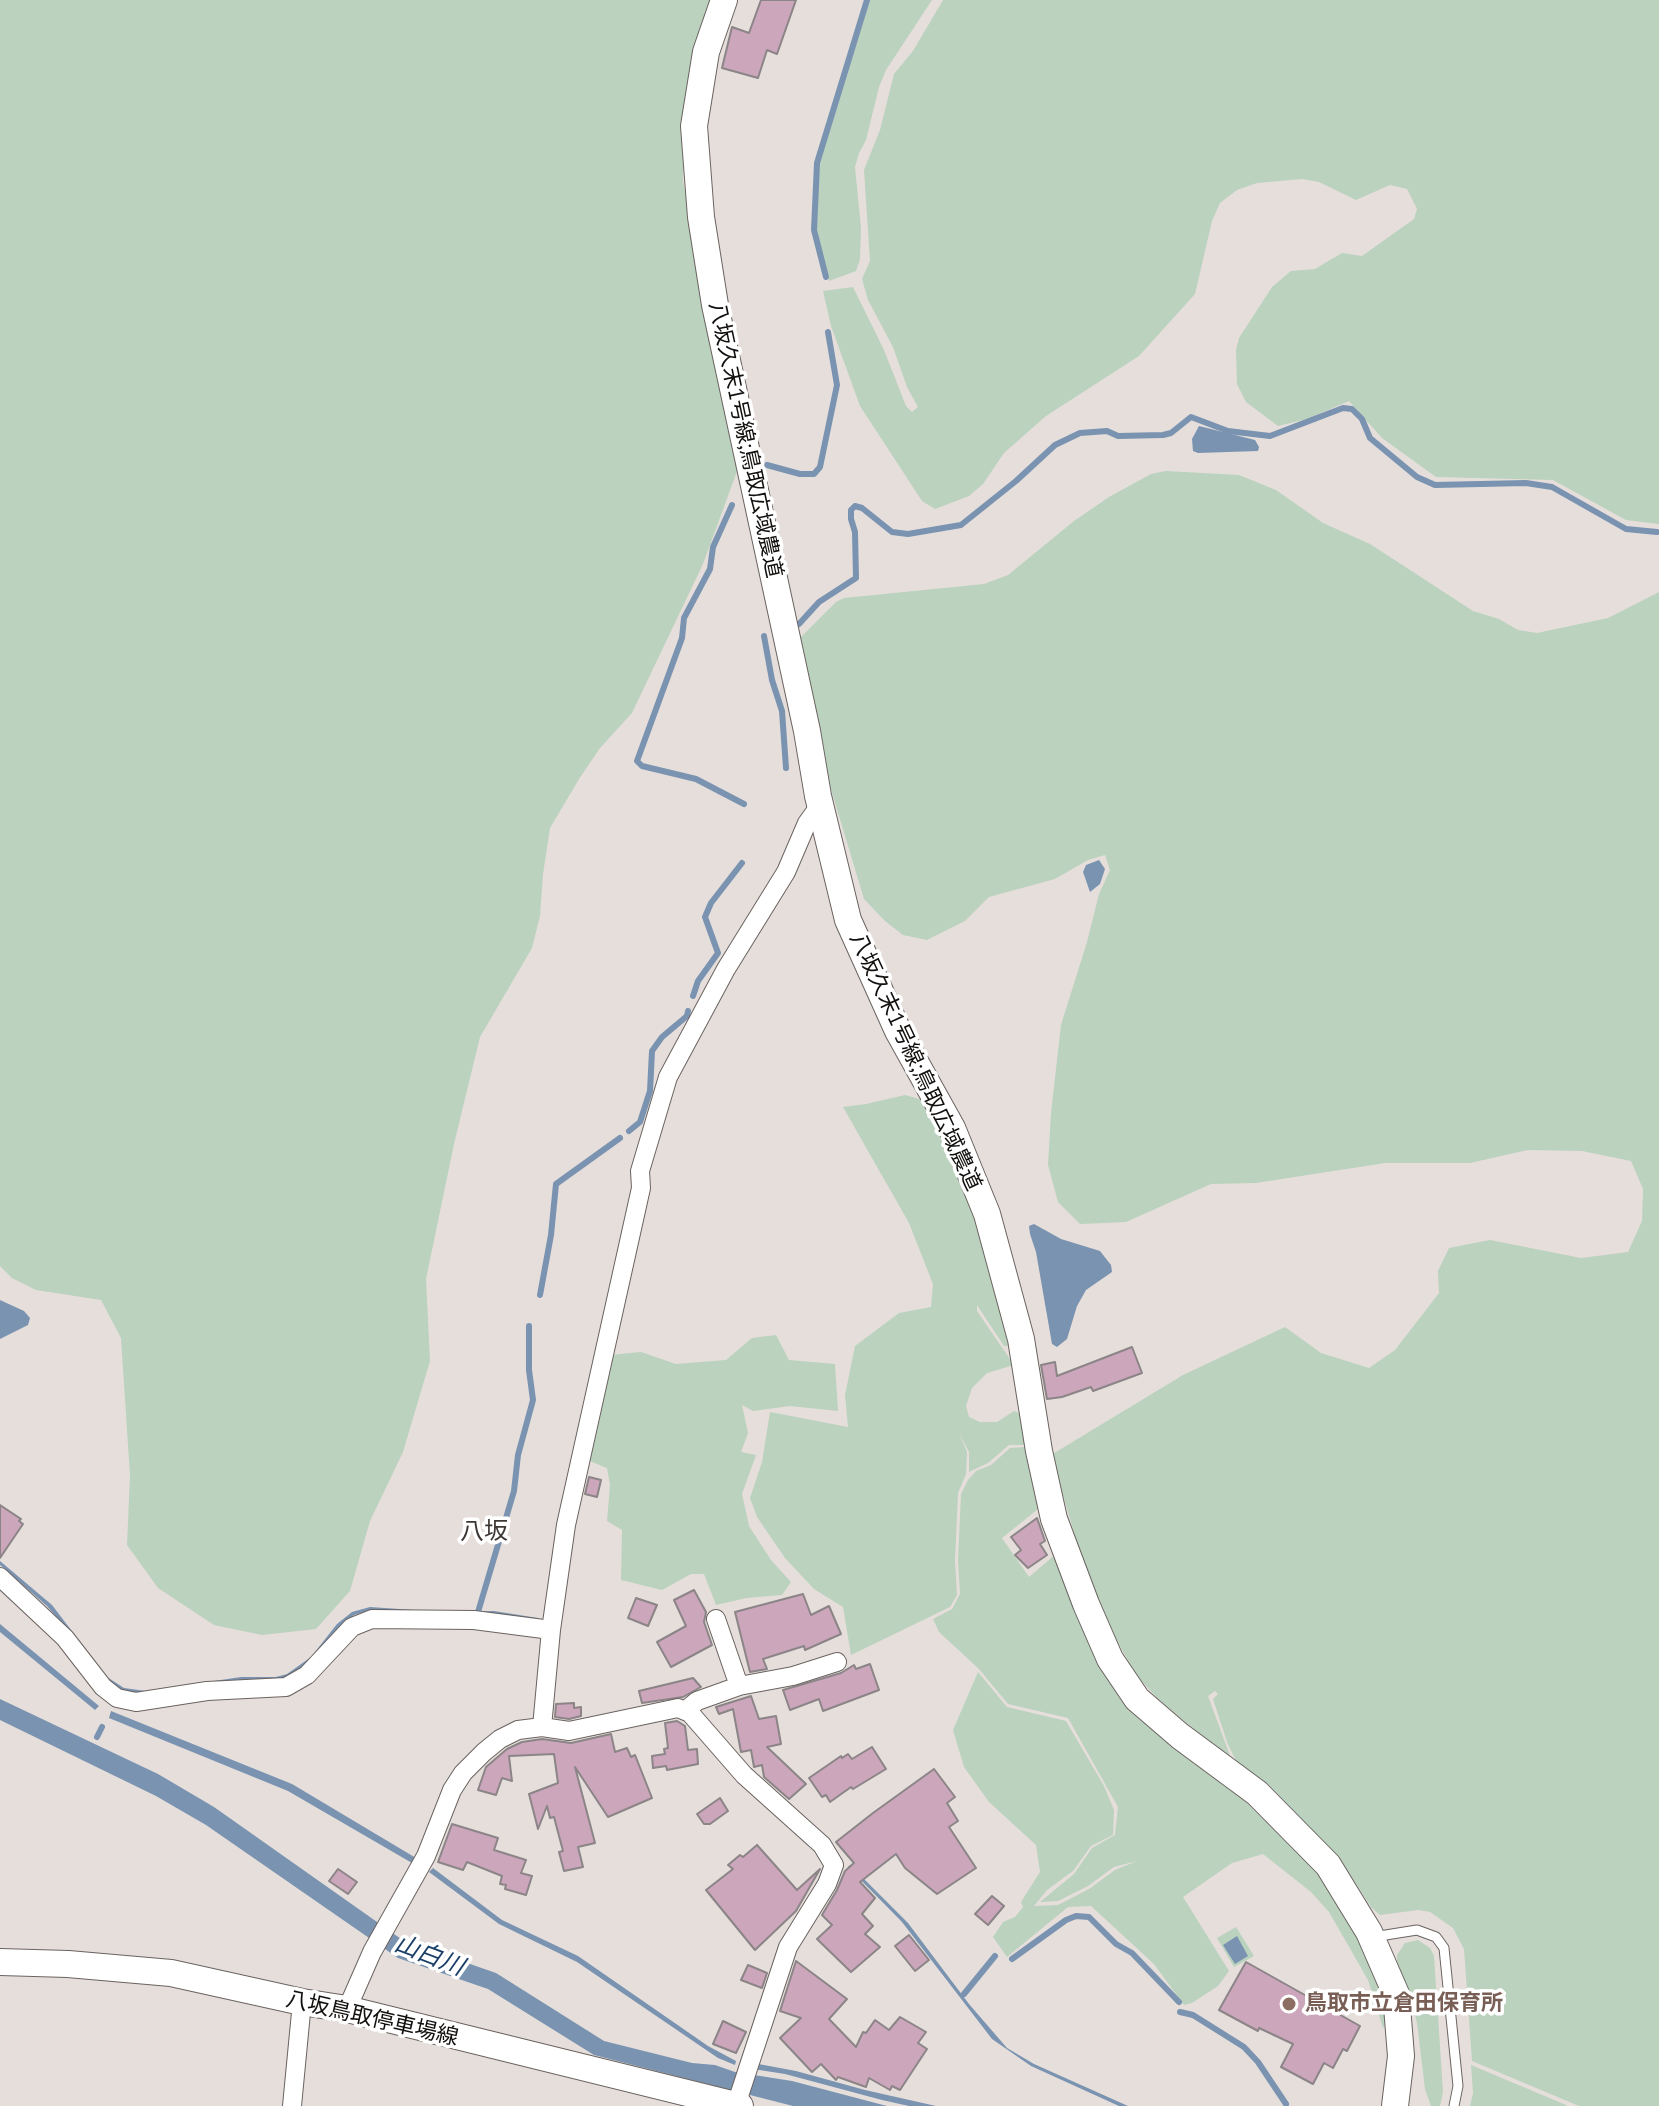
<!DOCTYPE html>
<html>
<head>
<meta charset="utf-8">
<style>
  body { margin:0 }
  canvas { display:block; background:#e5deda }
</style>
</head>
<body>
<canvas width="1659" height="2106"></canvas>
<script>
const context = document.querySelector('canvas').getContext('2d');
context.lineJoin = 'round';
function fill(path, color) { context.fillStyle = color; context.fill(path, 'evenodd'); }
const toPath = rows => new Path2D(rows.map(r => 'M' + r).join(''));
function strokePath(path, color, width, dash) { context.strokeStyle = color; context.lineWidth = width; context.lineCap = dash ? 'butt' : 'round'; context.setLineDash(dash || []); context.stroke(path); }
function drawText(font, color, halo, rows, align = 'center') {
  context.font = font + ' "PT Sans","Noto Sans JP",sans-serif'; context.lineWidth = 7; context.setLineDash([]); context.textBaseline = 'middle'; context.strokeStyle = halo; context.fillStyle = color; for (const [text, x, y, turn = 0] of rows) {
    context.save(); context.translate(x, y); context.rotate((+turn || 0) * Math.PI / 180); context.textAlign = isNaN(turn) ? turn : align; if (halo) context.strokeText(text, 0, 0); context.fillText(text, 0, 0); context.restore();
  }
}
const green = toPath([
  [0,0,710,0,696,44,684,118,683,181,739,466,703,564,632,713,600,748,579,779,550,828,543,874,540,916,532,948,480,1037,454,1144,426,1279,430,1361,403,1452,370,1521,350,1591,316,1629,262,1635,214,1625,158,1588,127,1545,130,1476,121,1338,101,1300,36,1290,12,1278,0,1266],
  [870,0,932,0,886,70,879,87,866,140,859,153,855,167,861,228,860,259,856,271,829,281,816,231,819,165],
  [943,0,1659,0,1659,524,1626,520,1553,480,1436,477,1382,438,1349,401,1307,419,1278,426,1246,402,1237,384,1236,350,1239,338,1272,287,1291,271,1315,269,1342,253,1362,256,1414,219,1417,209,1407,189,1390,185,1356,200,1319,182,1302,179,1257,183,1237,190,1220,203,1212,221,1195,294,1139,356,1046,416,1004,453,983,484,969,496,935,509,922,501,860,406,831,326,823,291,853,287,884,350,906,406,912,412,918,407,907,387,893,347,868,300,862,279,870,261,864,170,880,130,894,74,913,51],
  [1166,471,1239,475,1276,490,1323,523,1370,544,1473,611,1499,619,1518,630,1537,633,1608,618,1659,592,1659,2106,1579,2106,1472,2061,1464,1949,1453,1928,1430,1912,1418,1910,1380,1915,1371,1907,1343,1864,1238,1765,1227,1742,1213,1699,1218,1694,1215,1691,1208,1696,1232,1761,1157,1698,1137,1676,1106,1622,1078,1546,1051,1455,1183,1375,1285,1327,1321,1353,1369,1368,1395,1350,1439,1293,1438,1271,1449,1248,1490,1240,1581,1258,1628,1252,1642,1221,1643,1189,1631,1161,1582,1151,1528,1150,1470,1163,1385,1163,1256,1183,1211,1184,1126,1222,1080,1224,1058,1202,1048,1165,1051,1113,1061,1025,1087,942,1099,894,1110,870,1105,855,1088,860,1055,879,989,897,965,921,927,940,903,935,885,921,864,899,818,746,799,639,836,602,844,598,984,584,1008,575,1074,521,1109,497,1151,474],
  [905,1095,923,1100,949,1146,983,1229,1010,1346,1004,1346,977,1305,977,1311,1014,1365,987,1373,972,1388,966,1406,969,1417,980,1422,997,1422,1014,1411,1021,1414,1026,1445,1009,1445,988,1463,969,1472,969,1452,959,1433,967,1452,966,1474,958,1493,955,1561,957,1595,950,1607,851,1655,843,1607,814,1589,785,1558,757,1517,750,1498,762,1462,770,1412,848,1427,845,1395,855,1346,899,1313,931,1307,933,1284,909,1223,843,1107,866,1104],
  [776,1335,789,1360,835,1364,838,1411,790,1406,753,1411,742,1405,748,1433,741,1452,756,1455,742,1494,749,1526,771,1560,791,1582,782,1595,746,1598,716,1605,704,1574,691,1574,662,1590,621,1580,622,1530,607,1521,610,1485,607,1468,587,1460,610,1355,641,1352,676,1364,726,1360,752,1338],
  [1026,1447,1043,1505,1002,1538,1029,1577,1057,1553,1082,1623,1223,1782,1285,1834,1317,1868,1351,1922,1372,1970,1389,2019,1383,2028,1368,1980,1329,1912,1311,1892,1263,1854,1232,1863,1183,1897,1229,1971,1218,1986,1192,2003,1184,2005,1154,1964,1091,1906,1068,1907,1007,1957,993,1937,1003,1922,1015,1917,1023,1907,1021,1902,1040,1872,1036,1845,989,1802,964,1767,953,1730,978,1672,1007,1707,1066,1721,1104,1786,1114,1810,1113,1835,1091,1846,1073,1871,1047,1890,1034,1906,1058,1905,1089,1889,1115,1870,1137,1861,1114,1867,1088,1886,1058,1901,1040,1902,1074,1874,1092,1848,1115,1835,1118,1807,1068,1718,1008,1704,979,1669,939,1632,933,1619,952,1609,960,1594,958,1560,961,1494,968,1480,976,1471,991,1465,1010,1448],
  [1236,1927,1254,1956,1234,1967,1217,1938],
  [1418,1940,1430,1948,1434,1956,1443,2092,1440,2106,1431,2106,1425,2089,1417,2023,1410,1995,1397,1961,1397,1955,1405,1943],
  [1471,2065,1566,2105,1566,2106,1470,2106,1473,2093]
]);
const water = toPath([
  [1199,426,1255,440,1259,447,1258,451,1198,453,1193,451,1192,439],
  [1099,860,1105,869,1100,884,1090,892,1083,872,1086,865],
  [1034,1224,1061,1239,1100,1251,1111,1265,1112,1272,1086,1290,1077,1306,1067,1339,1057,1347,1052,1344,1036,1252,1030,1234,1029,1226],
  [0,1300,24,1311,30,1318,28,1325,0,1339],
  [0,1561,52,1605,107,1677,124,1688,146,1691,241,1677,276,1677,287,1674,311,1657,337,1624,352,1612,370,1607,444,1612,494,1611,538,1618,538,1622,370,1610,354,1615,337,1629,314,1658,301,1670,285,1679,228,1680,145,1694,122,1691,105,1679,76,1640,47,1606,0,1565],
  [0,1624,99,1706,95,1710,0,1632],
  [0,1699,158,1774,214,1807,404,1941,496,1973,604,2041,692,2063,715,2065,735,2072,792,2081,887,2106,793,2106,594,2055,488,1989,398,1958,206,1825,156,1796,0,1720],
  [111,1711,292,1784,416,1858,412,1863,288,1791,109,1718],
  [850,1865,908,1923,969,2004,1007,2048,1034,2064,1128,2106,1119,2106,1031,2066,992,2039,902,1922,848,1867],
  [433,1868,502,1920,578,1956,708,2046,736,2061,735,2065,718,2058,577,1962,499,1924,429,1872],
  [1237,1936,1248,1956,1235,1964,1223,1945],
  [753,2063,796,2071,865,2090,936,2106,909,2106,882,2100,785,2074,753,2069]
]);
const stream = toPath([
  [826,277,814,230,817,163,867,0],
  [767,465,800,474,814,474,820,467,837,385,828,332],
  [732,505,713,547,710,569,684,618,682,638,637,761,642,766,696,779,744,804],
  [799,624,819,602,856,578,855,532,851,519,851,510,855,506,862,508,892,532,908,534,961,525,1016,481,1055,445,1080,433,1107,431,1118,436,1163,435,1171,433,1191,417,1228,431,1270,436,1343,408,1352,409,1362,419,1370,438,1417,477,1435,485,1526,483,1552,487,1626,529,1657,532],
  [764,636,772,680,782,711,786,768],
  [693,996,698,981,718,953,705,917,711,903,742,863],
  [629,1131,640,1122,650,1091,652,1051,662,1037,687,1016,688,1011],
  [540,1295,551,1235,556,1184,620,1138],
  [478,1612,514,1491,518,1455,533,1400,529,1370,529,1326],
  [97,1737,102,1727],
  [1012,1959,1066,1920,1076,1916,1089,1917,1116,1944,1132,1953,1179,2002],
  [964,1994,995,1956],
  [1180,2012,1193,2015,1244,2047,1258,2062,1286,2104]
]);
const building = toPath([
  [761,0,796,0,777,54,767,50,758,78,722,68,732,27,749,33,761,0],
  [1132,1347,1142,1373,1093,1391,1091,1387,1062,1397,1047,1399,1041,1365,1055,1362,1057,1376,1132,1347],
  [589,1477,601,1480,597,1497,585,1494,589,1477],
  [0,1505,21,1519,19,1521,23,1524,0,1558,0,1505],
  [1037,1518,1045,1541,1040,1544,1047,1555,1028,1568,1015,1555,1021,1550,1011,1537,1037,1518],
  [694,1590,706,1612,704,1622,712,1645,671,1667,657,1642,686,1626,674,1600,694,1590],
  [803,1594,811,1615,829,1606,841,1634,805,1650,804,1646,763,1659,767,1669,750,1672,735,1612,803,1594],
  [636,1598,657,1605,648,1626,628,1618,636,1598],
  [870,1664,879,1690,823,1711,819,1699,790,1710,783,1690,841,1673,854,1665,856,1669,870,1664],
  [693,1678,701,1687,683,1697,642,1703,639,1691,693,1678],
  [751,1696,759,1719,776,1716,781,1744,767,1747,806,1784,789,1799,764,1777,762,1765,754,1767,751,1750,741,1752,733,1709,719,1714,716,1707,751,1696],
  [574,1703,574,1708,581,1707,581,1716,569,1719,555,1717,556,1704,574,1703],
  [677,1721,685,1726,688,1750,697,1749,698,1764,667,1770,666,1766,653,1768,652,1756,665,1754,664,1749,668,1748,665,1723,677,1721],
  [611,1734,615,1752,627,1748,631,1757,635,1755,652,1798,608,1817,575,1767,595,1843,578,1847,583,1867,564,1871,559,1852,563,1851,554,1817,550,1818,547,1806,538,1829,529,1794,558,1783,554,1754,509,1756,512,1781,502,1778,496,1795,478,1790,486,1767,507,1749,522,1742,542,1739,571,1743,611,1734],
  [872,1747,886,1769,853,1789,851,1787,830,1802,826,1795,822,1797,809,1778,841,1756,842,1758,848,1754,852,1759,872,1747],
  [934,1769,955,1797,947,1803,958,1821,949,1827,976,1868,937,1894,905,1868,896,1854,860,1882,875,1898,862,1914,873,1926,865,1934,880,1947,851,1972,817,1939,832,1925,822,1915,837,1890,845,1871,854,1863,836,1842,873,1813,934,1769],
  [720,1798,728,1811,710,1824,704,1824,697,1814,720,1798],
  [452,1824,498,1838,494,1850,526,1860,521,1873,532,1876,526,1895,505,1889,506,1885,500,1884,502,1876,467,1862,463,1870,438,1862,452,1824],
  [757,1845,797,1890,820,1869,796,1911,755,1950,706,1890,733,1869,728,1865,740,1855,743,1857,757,1845],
  [338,1869,357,1882,348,1894,329,1881,338,1869],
  [992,1896,1004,1906,988,1925,975,1914,992,1896],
  [909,1935,929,1960,915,1971,895,1946,909,1935],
  [796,1961,847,1999,829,2019,856,2047,863,2032,866,2033,875,2020,889,2030,900,2017,926,2032,918,2043,927,2049,900,2090,892,2086,890,2090,869,2078,866,2087,838,2077,836,2080,821,2064,812,2072,780,2038,801,2018,780,2011,796,1961],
  [1246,1962,1360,2026,1347,2051,1343,2049,1333,2068,1324,2063,1313,2084,1281,2067,1293,2044,1259,2028,1258,2031,1219,2010,1246,1962],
  [748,1965,767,1973,762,1988,741,1980,748,1965],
  [723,2021,746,2032,736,2053,713,2044,723,2021]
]);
const lane = toPath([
  [1373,1937,1417,1930,1436,1937,1444,1948,1458,2086,1454,2106]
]);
const street = toPath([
  [0,1577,65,1638,103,1687,117,1698,136,1702,207,1691,286,1687,307,1675,352,1627,372,1619,474,1620,551,1630],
  [716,1619,739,1686],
  [685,1711,697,1701,739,1686,793,1676,837,1662],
  [542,1727,551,1630,566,1525,641,1188,640,1171,668,1077,726,969,786,872,807,823,820,805],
  [347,2009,372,1952,426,1856,452,1790,463,1773,484,1752,500,1739,518,1730,542,1727,569,1731,678,1708,690,1713,744,1775,822,1845,834,1865,827,1884,788,1947,736,2105],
  [292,2106,302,2002]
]);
const secondary = toPath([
  [724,0,706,52,694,126,701,217,715,305,807,731,818,796,848,920,898,1031,952,1128,987,1214,1021,1339,1039,1451,1054,1519,1086,1604,1110,1659,1137,1699,1180,1736,1257,1793,1328,1865,1369,1932,1396,1994,1401,2056,1395,2106],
  [0,1962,68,1964,171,1973,302,2002,347,2009,740,2106]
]);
const markers = [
  [1289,2004,8,"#8d6e63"]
];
const streetNames = [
  ["八坂久末1号線;鳥取広域農道",745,440,78],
  ["八坂久末1号線;鳥取広域農道",915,1062,65],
  ["八坂鳥取停車場線",372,2019,13]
];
const educationNames = [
  ["鳥取市立倉田保育所",1305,2004]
];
const neighbourhoodNames = [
  ["八坂",484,1532]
];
const waterNames = [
  ["山白川",429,1956,21]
];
fill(green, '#bbd2bf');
fill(water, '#7a93b1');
strokePath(stream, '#7a93b1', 6);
fill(building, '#cca6bb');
strokePath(building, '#8b8588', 2);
strokePath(lane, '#6a6360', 11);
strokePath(street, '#6a6360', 20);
strokePath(secondary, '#6a6360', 28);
strokePath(lane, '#fff', 9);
strokePath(street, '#fff', 18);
strokePath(secondary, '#fff', 26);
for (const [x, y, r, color] of markers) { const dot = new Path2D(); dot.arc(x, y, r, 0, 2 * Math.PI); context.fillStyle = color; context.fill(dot); strokePath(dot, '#fff', 3); }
drawText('22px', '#12100e', '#fff', streetNames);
drawText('bold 22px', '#785e54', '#fff', educationNames, 'left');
drawText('24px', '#3e3835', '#fff', neighbourhoodNames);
drawText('italic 24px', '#193f68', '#fff', waterNames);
</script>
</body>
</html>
